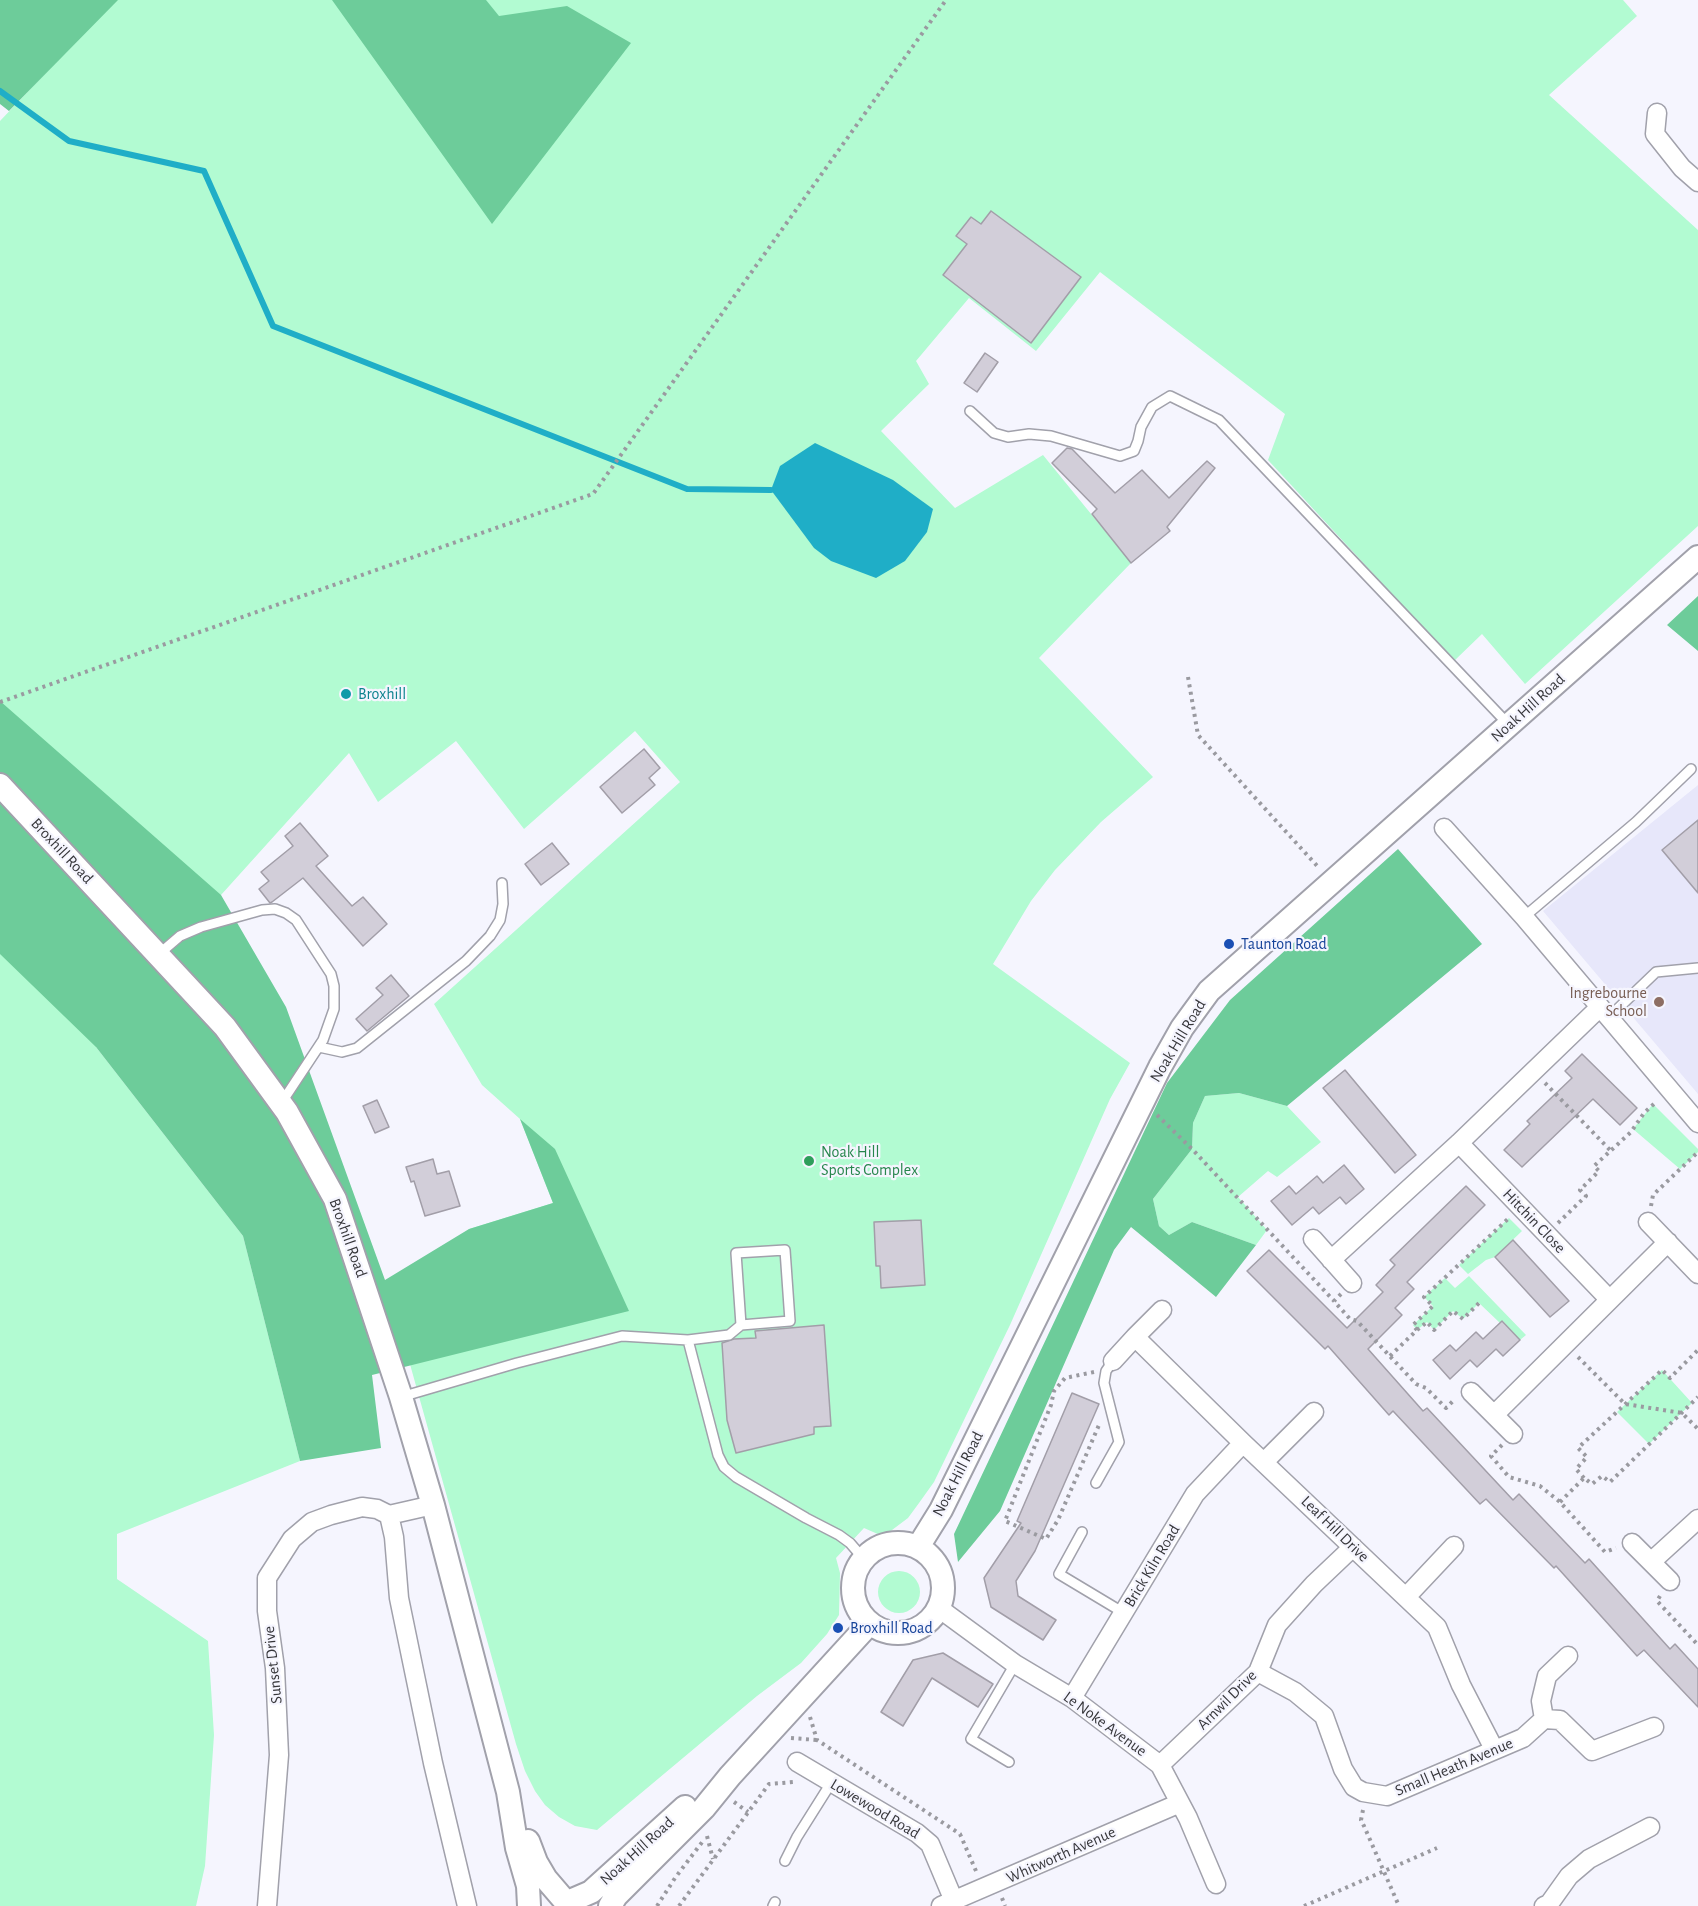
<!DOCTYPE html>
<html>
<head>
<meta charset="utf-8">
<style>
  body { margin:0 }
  canvas { display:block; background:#f5f5fe }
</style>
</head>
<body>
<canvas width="1698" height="1906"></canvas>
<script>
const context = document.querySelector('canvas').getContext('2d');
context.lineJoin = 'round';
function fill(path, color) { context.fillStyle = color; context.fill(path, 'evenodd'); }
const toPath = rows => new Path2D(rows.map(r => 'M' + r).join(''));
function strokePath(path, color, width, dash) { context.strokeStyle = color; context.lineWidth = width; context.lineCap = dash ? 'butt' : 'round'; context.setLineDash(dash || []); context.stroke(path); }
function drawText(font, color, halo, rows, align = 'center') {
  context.font = font + ' "Alegreya Sans",sans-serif'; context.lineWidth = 4.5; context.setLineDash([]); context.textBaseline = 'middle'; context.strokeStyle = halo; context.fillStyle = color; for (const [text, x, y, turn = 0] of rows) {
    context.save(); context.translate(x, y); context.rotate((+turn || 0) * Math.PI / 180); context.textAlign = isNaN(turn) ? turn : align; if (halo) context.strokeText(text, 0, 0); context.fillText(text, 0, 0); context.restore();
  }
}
const built = toPath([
  [1698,785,1698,1094,1543,911]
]);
const green = toPath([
  [115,0,1623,0,1637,16,1549,95,1698,230,1698,526,1525,684,1482,634,1454,661,1268,460,1285,414,1100,272,1036,351,969,298,916,361,929,384,881,431,955,508,1043,455,1131,563,1039,658,1153,777,1101,822,1055,870,1031,901,993,964,1130,1063,1110,1099,1010,1325,934,1482,919,1503,908,1518,888,1533,880,1535,864,1528,836,1558,840,1573,839,1615,827,1634,801,1663,757,1696,597,1830,575,1826,559,1817,545,1805,535,1791,525,1771,516,1744,401,1332,469,1229,553,1203,520,1119,482,1085,434,1004,680,782,635,731,524,829,456,741,378,802,349,753,221,895,96,1047,243,1236,300,1461,117,1534,117,1579,208,1641,214,1735,205,1866,196,1906,0,1906,0,121],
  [1239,1093,1287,1106,1321,1142,1277,1177,1268,1171,1238,1197,1267,1230,1256,1245,1192,1222,1169,1235,1159,1226,1153,1199,1192,1149,1193,1123,1205,1096],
  [1653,1104,1698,1149,1698,1152,1680,1169,1633,1129],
  [1509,1218,1522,1231,1495,1257,1486,1260,1468,1274,1459,1265],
  [1469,1276,1526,1335,1520,1340,1503,1321,1500,1323,1479,1303,1463,1319,1453,1311,1434,1330,1427,1322,1417,1330,1413,1325,1433,1306,1424,1297,1445,1278,1455,1288],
  [1662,1370,1692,1403,1649,1444,1617,1412],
  '878 1592a21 21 0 1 1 42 0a21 21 0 1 1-42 0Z'
]);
const forest = toPath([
  [0,0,118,0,9,111,0,104],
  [332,0,486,0,499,16,567,6,631,43,492,224],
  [1698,596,1698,651,1667,625],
  [0,701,221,895,286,1007,385,1280,469,1229,553,1203,520,1119,555,1149,629,1311,372,1375,381,1448,300,1461,243,1236,96,1047,0,954],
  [1398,849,1482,944,1287,1106,1239,1093,1205,1096,1193,1123,1192,1149,1153,1199,1159,1226,1169,1235,1192,1222,1256,1245,1216,1297,1131,1227,1114,1250,1000,1511,958,1562,954,1534,1167,1083,1230,1000]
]);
const water = toPath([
  [815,443,893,480,933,509,927,532,905,561,876,578,831,561,814,548,771,490,780,466]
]);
const stream = toPath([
  [0,91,69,141,204,171,273,326,687,489,771,490]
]);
const building = toPath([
  [991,211,1081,277,1031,343,943,275,967,244,956,236,971,217,981,224,991,211],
  [985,353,998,362,977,392,964,383,985,353],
  [1067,448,1072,449,1115,493,1142,470,1169,498,1207,461,1215,468,1167,527,1170,531,1131,563,1092,514,1097,509,1052,463,1067,448],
  [644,749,660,768,649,778,655,785,622,813,600,787,644,749],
  [1698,820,1698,893,1662,850,1698,820],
  [300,823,328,856,316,866,352,906,363,897,387,924,363,946,303,878,272,902,270,903,259,889,269,881,261,872,293,846,285,836,300,823],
  [552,843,569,864,541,885,525,864,552,843],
  [391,975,409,996,367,1031,356,1019,383,995,376,988,391,975],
  [1582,1054,1637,1108,1620,1125,1593,1099,1522,1167,1504,1150,1530,1124,1527,1121,1572,1078,1565,1071,1582,1054],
  [1345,1070,1416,1155,1395,1173,1323,1088,1345,1070],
  [377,1100,389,1127,375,1133,363,1106,377,1100],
  [433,1159,437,1174,449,1171,460,1206,425,1216,414,1181,411,1182,406,1167,433,1159],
  [1344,1165,1364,1189,1346,1204,1340,1197,1319,1214,1313,1207,1292,1225,1271,1201,1289,1186,1296,1194,1317,1176,1323,1183,1344,1165],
  [1466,1186,1485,1205,1407,1282,1414,1289,1395,1308,1402,1315,1368,1349,1423,1411,1427,1408,1513,1500,1519,1494,1585,1563,1589,1559,1670,1649,1675,1644,1698,1669,1698,1707,1644,1650,1637,1656,1556,1566,1554,1568,1486,1499,1480,1504,1393,1411,1389,1415,1328,1346,1325,1349,1247,1271,1269,1250,1347,1328,1383,1292,1376,1285,1395,1265,1390,1260,1466,1186],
  [921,1220,925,1285,881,1288,880,1266,876,1266,874,1222,921,1220],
  [1513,1240,1569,1301,1550,1317,1495,1257,1513,1240],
  [1502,1321,1520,1340,1503,1356,1496,1349,1477,1367,1470,1360,1450,1379,1433,1360,1450,1345,1456,1351,1476,1332,1483,1339,1502,1321],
  [824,1325,831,1426,814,1427,814,1434,736,1453,727,1420,722,1343,734,1339,756,1338,755,1331,824,1325],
  [1072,1393,1099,1404,1035,1551,1016,1581,1018,1596,1056,1620,1043,1640,991,1607,984,1578,1021,1523,1017,1521,1072,1393],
  [943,1653,993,1684,978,1707,932,1678,903,1726,881,1712,913,1660,943,1653]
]);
const path = toPath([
  [1188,677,1198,735,1319,868],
  [0,702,593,494,946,0],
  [1545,1083,1611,1151],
  [1157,1115,1192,1149,1334,1301],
  [1651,1206,1653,1195,1698,1152],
  [1558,1223,1586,1196,1580,1190,1599,1171,1594,1166,1631,1132,1644,1113,1657,1101],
  [1341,1294,1334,1301,1350,1319,1357,1321,1416,1384,1426,1388,1446,1408,1455,1399],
  [1417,1330,1427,1322,1434,1330,1453,1311,1463,1319,1479,1303],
  [1390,1356,1417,1330,1413,1325,1433,1306,1424,1297,1509,1218],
  [1578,1357,1625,1404,1682,1413,1698,1429],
  [1094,1372,1065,1378,1054,1391,1051,1405,1005,1521,1046,1539,1058,1520,1099,1425],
  [1502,1445,1491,1456,1509,1477,1540,1486,1560,1502,1605,1552,1616,1548],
  [1584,1478,1576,1469,1587,1457,1578,1448,1662,1370,1670,1378,1698,1350],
  [1560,1502,1584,1478,1592,1484,1602,1476,1610,1482,1698,1397],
  [1660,1596,1657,1601,1698,1645],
  [810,1717,817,1740,960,1834,976,1871],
  [791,1738,817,1740],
  [734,1802,748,1812],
  [1363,1810,1361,1820,1364,1826,1399,1906],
  [707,1836,713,1859],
  [1002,1898,1005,1906],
  [657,1906,675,1878,703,1841],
  [679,1906,769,1784,793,1782],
  [1304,1906,1437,1848]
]);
const service = toPath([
  [970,411,994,433,1008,437,1029,434,1051,436,1120,456,1134,451,1138,441,1141,427,1152,407,1170,396,1219,420,1508,724],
  [1524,917,1636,822,1691,769],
  [159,954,180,936,201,927,262,910,275,909,286,913,296,920,331,974,334,986,334,1009,323,1040,282,1102],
  [1608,1018,1656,972,1698,968],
  [319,1047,342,1052,357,1048,466,961,490,936,500,920,503,904,502,883],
  [688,1340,718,1455,724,1467,736,1477,806,1518,839,1535,850,1543,863,1558],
  [401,1397,517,1363,622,1336,688,1340,729,1335,741,1325,790,1321,785,1250,736,1253,741,1325],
  [1096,1483,1119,1442,1104,1383,1106,1371,1113,1361],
  [1082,1532,1059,1574,1124,1613],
  [1009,1762,971,1739,1015,1664],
  [785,1861,797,1837,831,1783],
  [773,1906,775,1902]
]);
const minor = toPath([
  [1657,113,1655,134,1682,168,1698,182],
  [1444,828,1524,917,1698,1123],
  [1459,1143,1609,1299],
  [1648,1222,1698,1274],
  [1313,1239,1352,1283],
  [1331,1260,1459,1143,1599,1008],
  [1135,1337,1162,1310],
  [1113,1361,1135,1337,1243,1443,1437,1627,1461,1685,1494,1749],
  [1471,1392,1513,1434],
  [1494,1415,1668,1242],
  [1264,1462,1314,1412],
  [389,1515,394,1537,399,1598,433,1763,467,1906],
  [1632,1543,1670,1581],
  [1652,1561,1698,1519],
  [1406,1597,1454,1546],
  [940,1609,1015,1664,1072,1698,1160,1765,1188,1818,1216,1884],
  [1258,1672,1295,1692,1324,1716,1343,1769,1354,1787,1363,1792,1387,1796,1523,1738,1544,1719,1560,1720,1592,1751,1654,1727],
  [1072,1698,1195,1494,1243,1443],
  [1544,1719,1541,1701,1547,1676,1568,1656],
  [797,1762,917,1833,930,1844,954,1901],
  [1160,1765,1258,1672,1277,1625,1314,1584,1353,1547],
  [267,1906,279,1755,275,1668,267,1611,267,1578,292,1539,312,1522,331,1515,362,1507,377,1509,389,1515,433,1505],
  [941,1906,1180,1803],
  [1544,1906,1549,1904,1569,1876,1589,1859,1650,1827]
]);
const tertiary = toPath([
  [0,785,225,1027,287,1112,335,1199,401,1397,433,1505,508,1792,517,1848,528,1886,529,1906],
  '853 1588a45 45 0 1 1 90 0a45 45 0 1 1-90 0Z',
  [918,1547,941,1510,1160,1067,1182,1028,1209,991,1698,557],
  [528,1841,536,1862,546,1879,564,1900],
  [570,1901,591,1892,685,1807],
  [610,1906,616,1896,704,1808,730,1776,869,1624]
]);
const markers = [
  [346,694,6,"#0f9aa8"],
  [1229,944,6,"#1a4fb4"],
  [1659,1002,6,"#8d6e63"],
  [809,1161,6,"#2e9e5b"],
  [838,1628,6,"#1a4fb4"]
];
const cultureNames = [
  ["Broxhill",358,694]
];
const streetNames = [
  ["Noak Hill Road",1528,708,-42],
  ["Broxhill Road",62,851,47],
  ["Noak Hill Road",1178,1041,-59],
  ["Hitchin Close",1534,1221,46],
  ["Broxhill Road",348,1238,70],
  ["Noak Hill Road",958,1474,-63],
  ["Leaf Hill Drive",1335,1529,44],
  ["Brick Kiln Road",1152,1566,-59],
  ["Sunset Drive",273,1665,-96],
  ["Arnwil Drive",1227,1700,-45],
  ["Le Noke Avenue",1105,1724,36],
  ["Small Heath Avenue",1454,1767,-23],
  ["Lowewood Road",875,1809,31],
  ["Noak Hill Road",637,1851,-42],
  ["Whitworth Avenue",1061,1855,-24]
];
const transitNames = [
  ["Taunton Road",1241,944],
  ["Broxhill Road",850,1628]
];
const educationNames = [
  ["Ingrebourne",1647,993],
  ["School",1647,1011]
];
const leisureNames = [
  ["Noak Hill",821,1152],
  ["Sports Complex",821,1170]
];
fill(built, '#e7e7fa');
fill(green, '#b2fbd2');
fill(forest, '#6dcc9a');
fill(water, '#1faec7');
strokePath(stream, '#1faec7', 6);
fill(building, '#d2ced9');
strokePath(building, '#a29ea8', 1.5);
strokePath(service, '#a1a1ab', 12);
strokePath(minor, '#a1a1ab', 21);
strokePath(tertiary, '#a1a1ab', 26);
strokePath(path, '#9a9aa0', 4, [3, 4.5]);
strokePath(service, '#fff', 9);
strokePath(minor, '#fff', 18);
strokePath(tertiary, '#fff', 22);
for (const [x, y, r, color] of markers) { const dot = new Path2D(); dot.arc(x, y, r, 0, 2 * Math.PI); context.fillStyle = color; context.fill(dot); strokePath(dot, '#f5f5fe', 2); }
drawText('16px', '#0d838f', '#f5f5fe', cultureNames, 'left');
drawText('16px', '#36363a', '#f5f5fe', streetNames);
drawText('16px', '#164399', '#f5f5fe', transitNames, 'left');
drawText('16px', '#785e54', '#f5f5fe', educationNames, 'right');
drawText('16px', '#27864d', '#f5f5fe', leisureNames, 'left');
</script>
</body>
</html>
